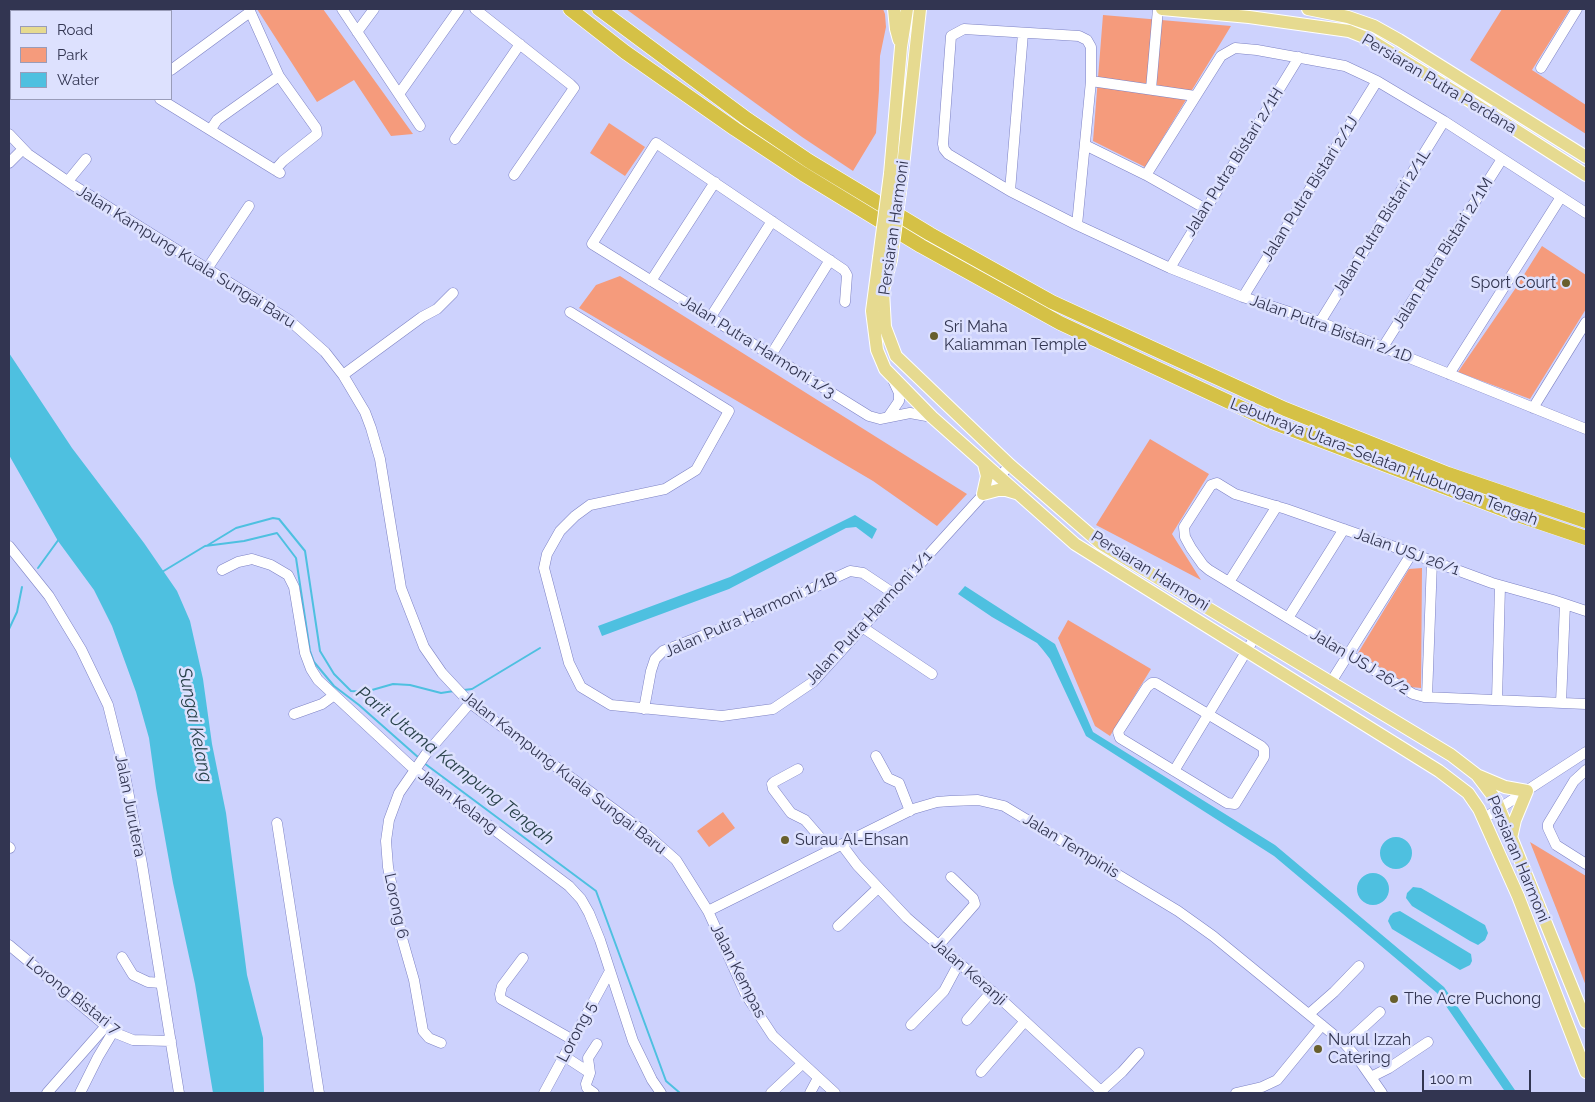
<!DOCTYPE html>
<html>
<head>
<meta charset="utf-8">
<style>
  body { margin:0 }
  #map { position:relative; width:1595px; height:1102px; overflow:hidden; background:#cdd2fd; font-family:Raleway,sans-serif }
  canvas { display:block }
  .frame { position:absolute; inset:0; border:10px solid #323551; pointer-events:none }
  .legend { position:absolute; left:10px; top:10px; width:162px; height:90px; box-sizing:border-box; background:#dde1fe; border:1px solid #999cb9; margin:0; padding:6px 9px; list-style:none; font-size:15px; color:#323551 }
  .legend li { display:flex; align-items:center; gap:10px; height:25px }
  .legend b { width:25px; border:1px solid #999cb9 }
  .scale { position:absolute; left:1422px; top:1070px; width:109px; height:22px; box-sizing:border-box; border:2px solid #323551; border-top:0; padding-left:6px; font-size:15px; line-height:18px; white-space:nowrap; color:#323551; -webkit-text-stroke:4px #dde1fe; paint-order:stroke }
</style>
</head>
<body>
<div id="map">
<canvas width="1595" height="1102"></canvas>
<div class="frame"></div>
<ul class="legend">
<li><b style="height:6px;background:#e6da90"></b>Road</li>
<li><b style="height:14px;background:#f59b7c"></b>Park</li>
<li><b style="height:14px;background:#4ec0e0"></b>Water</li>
</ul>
<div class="scale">100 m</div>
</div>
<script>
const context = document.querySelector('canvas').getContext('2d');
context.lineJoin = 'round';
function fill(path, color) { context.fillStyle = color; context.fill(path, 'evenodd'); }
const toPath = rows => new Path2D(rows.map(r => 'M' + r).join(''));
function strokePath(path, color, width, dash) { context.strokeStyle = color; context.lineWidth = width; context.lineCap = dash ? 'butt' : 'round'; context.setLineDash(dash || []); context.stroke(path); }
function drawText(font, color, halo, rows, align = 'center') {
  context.font = font + ' Raleway,sans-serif'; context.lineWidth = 5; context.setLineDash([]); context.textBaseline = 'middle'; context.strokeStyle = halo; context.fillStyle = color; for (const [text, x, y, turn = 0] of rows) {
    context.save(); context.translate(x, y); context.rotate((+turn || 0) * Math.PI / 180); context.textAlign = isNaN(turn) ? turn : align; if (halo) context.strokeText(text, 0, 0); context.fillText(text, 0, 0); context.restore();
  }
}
const green = toPath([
  [257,9,323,9,413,134,391,136,354,80,317,102],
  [626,9,883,9,885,14,886,27,880,56,879,90,876,133,853,171,802,137],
  [1502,9,1570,9,1532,70,1586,105,1586,134,1470,60],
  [1103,15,1231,26,1145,167,1093,141],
  [609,123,645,147,625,176,590,153],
  [1542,246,1586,275,1586,309,1530,399,1458,372,1515,289],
  [620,276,967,494,937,526,873,481,579,308,596,285],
  [1150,439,1209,474,1172,534,1201,580,1096,525],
  [1422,568,1421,688,1410,687,1358,653,1409,569],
  [1068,620,1151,669,1110,736,1095,726,1058,638],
  [723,812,735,828,709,847,697,831],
  [1530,842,1586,876,1586,986,1558,913]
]);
const water = toPath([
  [9,353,72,448,144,543,177,591,190,621,203,679,212,744,226,813,247,975,263,1038,264,1093,213,1093,195,984,173,883,156,788,149,738,136,692,112,626,94,590,58,541,9,455],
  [855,515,877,529,872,539,856,527,846,528,729,589,602,636,598,626,730,577],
  [965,586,1055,644,1093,732,1275,845,1444,987,1517,1093,1506,1093,1437,993,1274,856,1086,736,1050,659,1043,650,1037,643,992,617,958,594],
  '1380 853a16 16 0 1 1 32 0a16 16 0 1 1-32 0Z',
  '1357 889a16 16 0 1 1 32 0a16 16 0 1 1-32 0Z',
  [1413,887,1421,888,1485,925,1488,933,1485,940,1478,945,1470,941,1412,906,1406,898,1407,893],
  [1400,911,1471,954,1472,961,1470,965,1460,970,1392,929,1388,921,1390,916,1393,913]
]);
const stream = toPath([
  [208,545,236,528,273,518,279,519,305,551,320,651,334,674,351,691,365,692,393,684,410,685,441,693,454,691],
  [38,568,59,539],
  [162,572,205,546,244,541,277,533,296,558,310,651,314,662,334,686,359,705,419,758],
  [9,629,17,612,22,587],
  [464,690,472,689,540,648],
  [424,763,596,891,666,1081,680,1093]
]);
const minor = toPath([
  [75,9,77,11],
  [249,9,279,76,316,128,317,134,283,161,275,170],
  [342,9,420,126],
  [475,9,570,84,574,88,514,175],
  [130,11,133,9],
  [357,32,374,9],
  [1541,68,1577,9],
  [171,70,250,12],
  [1091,81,1195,96],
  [1151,89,1158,9],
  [399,94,459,9],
  [160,99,280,173],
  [211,129,217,120,279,76],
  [9,134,28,154,73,185,289,320,325,352,343,375,365,412,371,428,380,459,401,588,424,647,442,673,470,703,642,830,676,860,708,911,746,995,773,1036,835,1093],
  [455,139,520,44],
  [1085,145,1146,175,1206,209],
  [9,163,23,149],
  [1146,175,1221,56,1235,48,1257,50,1345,66,1377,81,1444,121,1586,213],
  [68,181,86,159],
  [1010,191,1023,33],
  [1077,225,1091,81,1091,47,1087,40,1079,36,964,29,951,36,943,144,944,149,948,154,1010,191,1077,225,1170,268,1243,297,1320,322,1586,429],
  [1170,268,1299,57],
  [207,269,249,206],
  [651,281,715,182],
  [1243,297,1377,81],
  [845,302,847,275,844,270,656,143,592,244,869,416,880,419,910,413,932,417],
  [570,312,729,411,696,470,665,489,590,505,575,516,560,531,547,554,544,568,569,663,581,687,611,705,722,716,773,709,813,682,1010,465],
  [710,318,772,221],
  [1320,322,1444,121],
  [1383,347,1502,159],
  [771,355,830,260],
  [1449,374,1561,197],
  [343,375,422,317,437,309,453,293],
  [1533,408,1586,322],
  [888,417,899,401,899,393,893,380],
  [9,546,49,596,81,649,108,705,123,765,142,864,179,1093],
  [222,570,238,562,252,559,271,565,288,575,294,587,305,653,311,669,318,680,415,770,569,886,581,899,589,913,600,940,633,1041,652,1080,661,1093],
  [1229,582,1277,506],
  [1586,611,1553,600,1492,583,1389,545,1286,509,1235,494,1217,483,1211,485,1184,527,1185,537,1191,548,1203,565,1209,570,1413,694,1424,697,1586,704],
  [1288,618,1344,529],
  [862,627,932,674],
  [1331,682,1412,553],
  [1152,683,1156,683,1261,746,1264,749,1264,757,1235,804,1227,803,1120,738,1118,732,1147,687,1152,683],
  [1427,697,1432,561],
  [1497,700,1500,586],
  [1561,703,1565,604],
  [644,709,651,671,655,659,663,651,741,621,850,571,863,573,893,593],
  [294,714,322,704,333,696],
  [876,756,888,778,899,783,910,811],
  [798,769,774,782,772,784,773,789,791,813,805,820,831,850],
  [1586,770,1574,781,1548,824,1548,828,1556,845,1586,864],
  [1174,771,1255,637],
  [1483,819,1586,752],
  [277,823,319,1093],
  [842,845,857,865,907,918,1003,1001,1103,1093],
  [9,847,10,848],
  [708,911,913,809,937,802,950,801,978,800,1004,806,1178,911,1213,936,1345,1044,1359,1060,1382,1093],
  [838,926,878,888],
  [9,945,113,1032,133,1040,171,1041],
  [939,945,975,904,973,898,951,877],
  [122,957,133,975,148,982,161,983],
  [523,958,502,986,500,994,501,999,573,1040],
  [1309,1014,1334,992,1359,966],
  [967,1020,992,991],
  [911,1025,944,991,959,963],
  [441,1043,429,1038,423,1031,414,980,402,938,388,867,386,841,389,820,399,793,426,754,470,703],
  [1345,1044,1380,1012],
  [564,1056,590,1073,586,1084,587,1088,594,1093],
  [981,1072,1025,1021],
  [590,1073,588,1058,597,1044],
  [1371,1077,1389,1068,1428,1042],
  [1101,1091,1122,1072,1139,1053],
  [47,1093,106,1026],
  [80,1093,98,1057,113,1032],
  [544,1093,610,971],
  [771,1093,802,1064],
  [810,1093,818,1078],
  [1236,1093,1262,1087,1277,1080,1322,1025]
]);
const major = toPath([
  [894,9,896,29,899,40],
  [1162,9,1249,17,1349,31,1369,39,1478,106,1586,175],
  [1308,9,1348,17,1374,26,1399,40,1586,157],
  [890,174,901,47,907,9],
  [902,176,920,9],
  [879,258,872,311,877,350,885,369,932,417,1075,544,1439,771,1468,793,1479,809,1518,896,1586,1072],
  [891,260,883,291,885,327,896,356,1010,465,1100,543,1451,755,1477,775,1496,800,1586,1022],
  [984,464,987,476,983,494,998,490,1006,490,1016,493],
  [1479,776,1505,787,1527,791,1515,820,1511,838]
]);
const highway = toPath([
  [570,9,625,52,735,129,803,174,921,246,1060,323,1272,422,1515,514,1586,538],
  [599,9,747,119,809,161,930,234,1052,302,1285,409,1448,474,1586,521]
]);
const majorBridge = toPath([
  [879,258,890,174],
  [891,260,902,176]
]);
const markers = [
  [1566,283,5,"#685f2c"],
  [934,336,5,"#685f2c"],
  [785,840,5,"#685f2c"],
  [1394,999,5,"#685f2c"],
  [1318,1049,5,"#685f2c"]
];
const streetNames = [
  ["Persiaran Putra Perdana",1439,84,31],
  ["Jalan Putra Bistari 2/1H",1234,162,-58],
  ["Jalan Putra Bistari 2/1J",1310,189,-58],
  ["Jalan Putra Bistari 2/1L",1382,222,-58],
  ["Persiaran Harmoni",894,228,-82],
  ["Jalan Putra Bistari 2/1M",1443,253,-58],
  ["Jalan Kampung Kuala Sungai Baru",186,257,32],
  ["Jalan Putra Bistari 2/1D",1331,329,20],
  ["Jalan Putra Harmoni 1/3",758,347,32],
  ["Lebuhraya Utara–Selatan Hubungan Tengah",1384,462,21],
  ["Jalan USJ 26/1",1407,552,20],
  ["Persiaran Harmoni",1150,571,32],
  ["Jalan Putra Harmoni 1/1B",751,615,-24],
  ["Jalan Putra Harmoni 1/1",869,618,-47],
  ["Jalan USJ 26/2",1360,662,31],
  ["Jalan Kampung Kuala Sungai Baru",564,773,38],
  ["Jalan Kelang",458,802,37],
  ["Jalan Jurutera",130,806,79],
  ["Jalan Tempinis",1071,846,31],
  ["Persiaran Harmoni",1518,859,67],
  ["Lorong 6",396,906,78],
  ["Jalan Kempas",738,971,63],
  ["Jalan Keranji",969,972,41],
  ["Lorong Bistari 7",73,996,38],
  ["Lorong 5",577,1032,-62]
];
const poiNames = [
  ["Sport Court",1556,283,"right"],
  ["Sri Maha",944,327],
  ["Kaliamman Temple",944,345],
  ["Surau Al-Ehsan",795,840],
  ["The Acre Puchong",1404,999],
  ["Nurul Izzah",1328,1040],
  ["Catering",1328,1058]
];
const waterNames = [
  ["Sungai Kelang",195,725,79],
  ["Parit Utama Kampung Tengah",455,766,38]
];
fill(green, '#f59b7c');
fill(water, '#4ec0e0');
strokePath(stream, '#4ec0e0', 2);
strokePath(minor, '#7d82c4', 11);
strokePath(major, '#fff', 14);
strokePath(highway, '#fff', 15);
strokePath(minor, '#fff', 10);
strokePath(major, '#e6da90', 12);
strokePath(highway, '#d5c146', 14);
strokePath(majorBridge, '#fff', 14, []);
strokePath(majorBridge, '#e6da90', 12);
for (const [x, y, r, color] of markers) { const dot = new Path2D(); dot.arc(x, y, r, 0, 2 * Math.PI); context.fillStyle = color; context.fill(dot); strokePath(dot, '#dde1fe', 2); }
drawText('16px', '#323551', '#dde1fe', streetNames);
drawText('16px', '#323551', '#dde1fe', poiNames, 'left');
drawText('italic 18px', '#29424a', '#dde1fe', waterNames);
</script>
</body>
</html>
